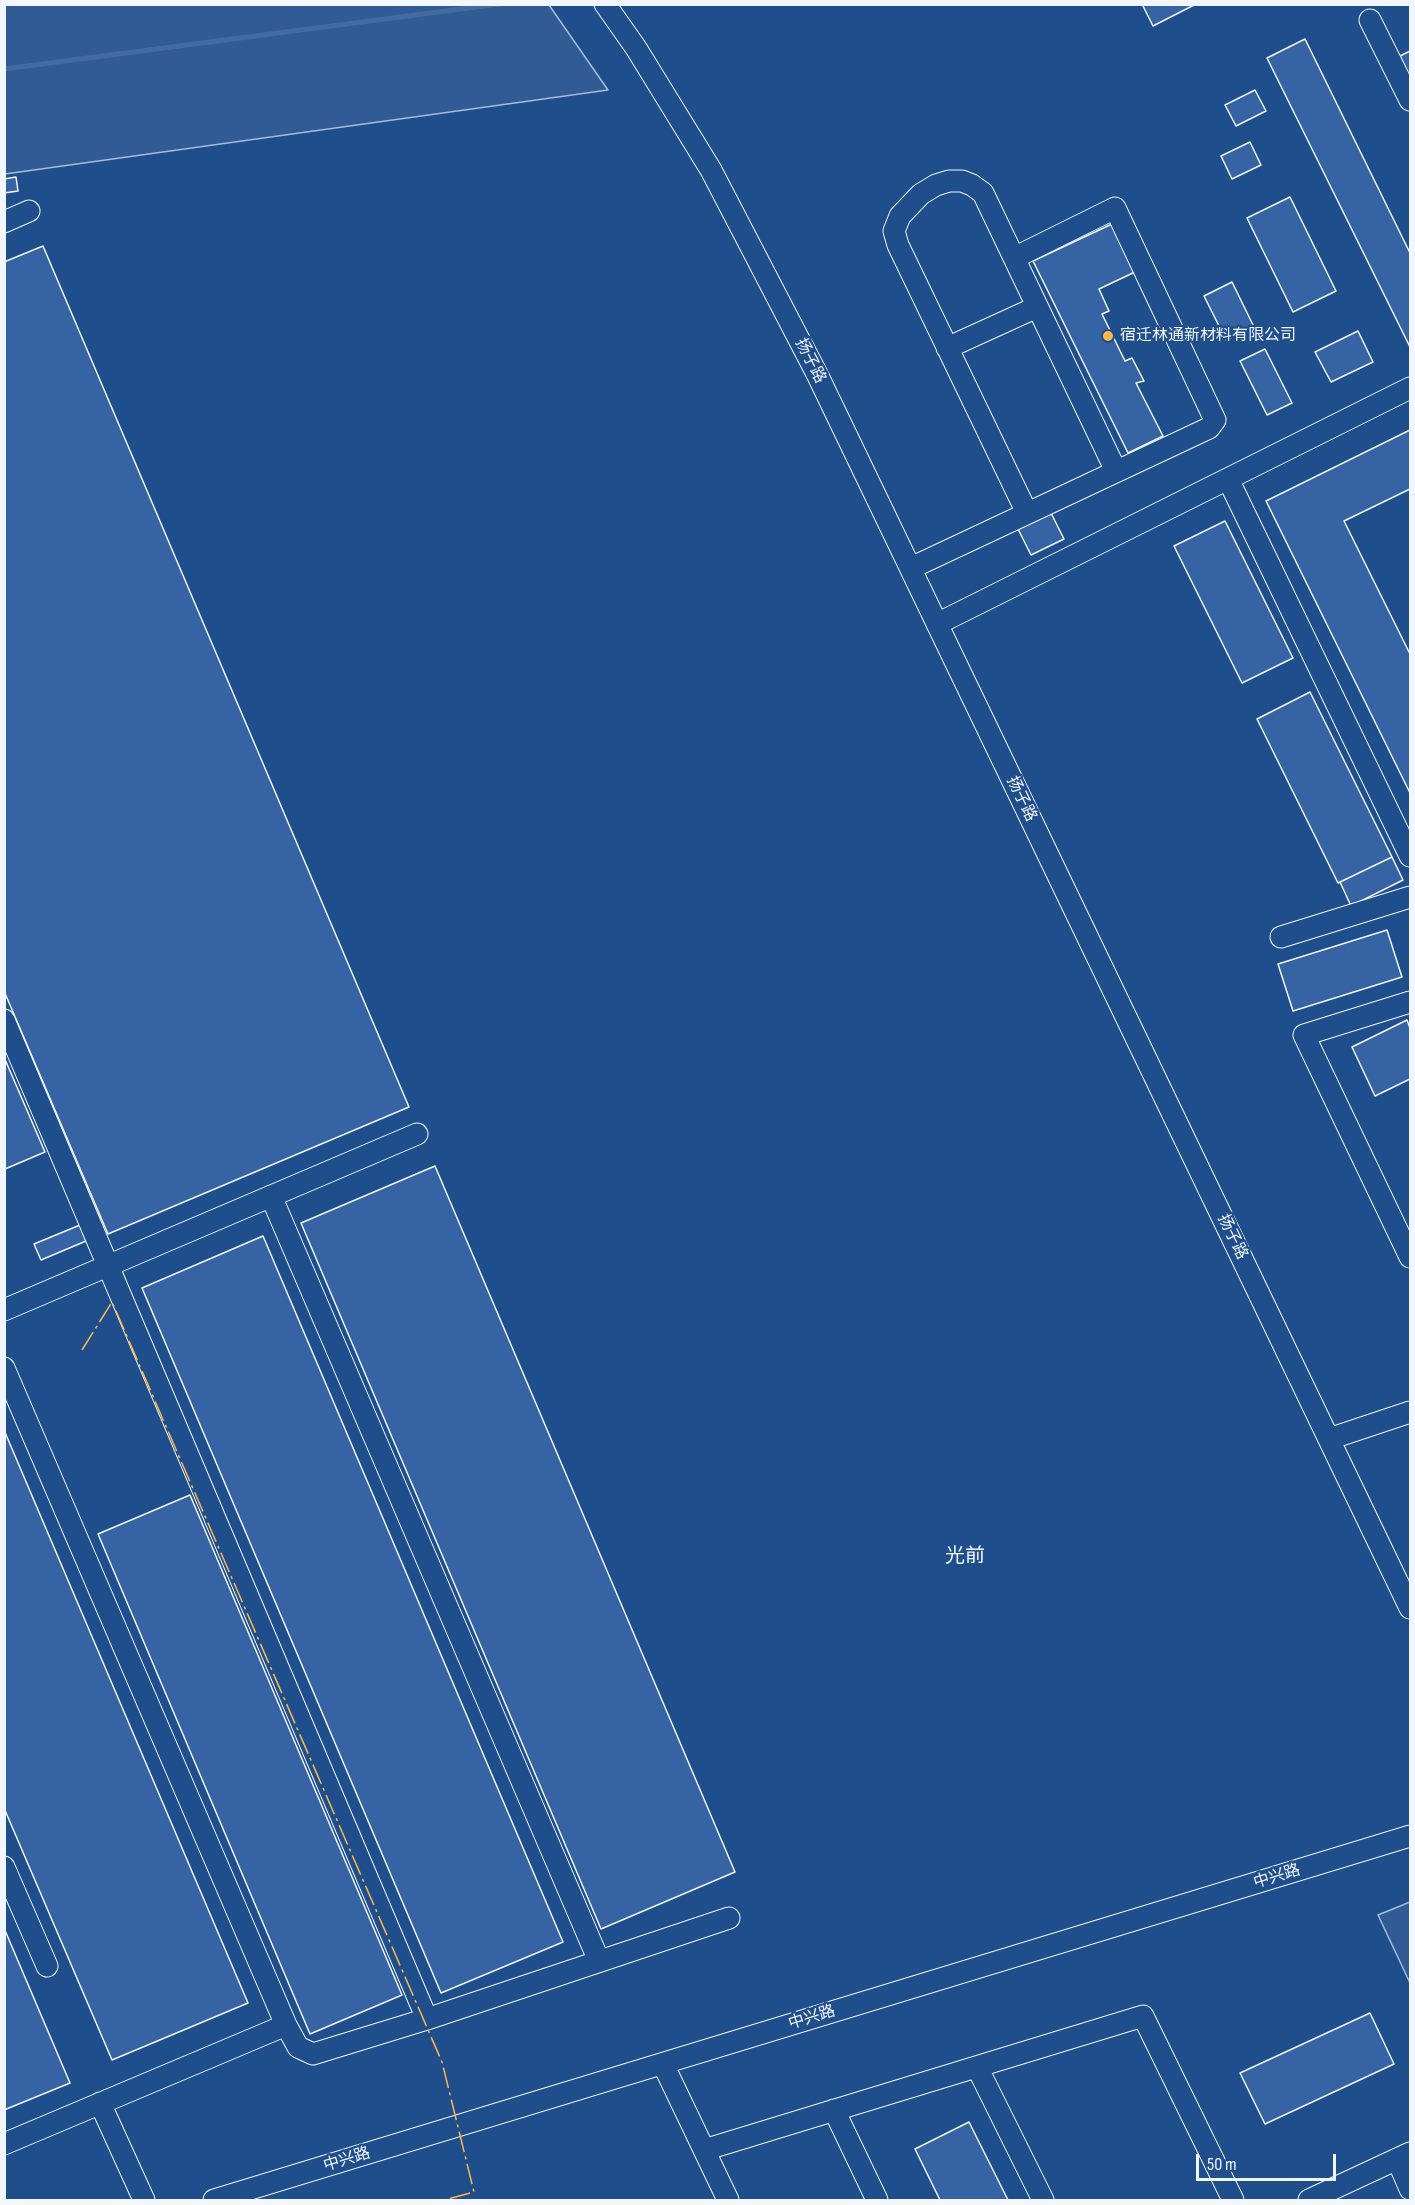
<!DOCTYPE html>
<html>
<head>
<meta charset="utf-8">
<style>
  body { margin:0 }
  #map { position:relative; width:1415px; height:2205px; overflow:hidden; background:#1f4e8c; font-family:"Sofia Sans Condensed",sans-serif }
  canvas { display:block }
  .frame { position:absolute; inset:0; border:6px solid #f2f6ff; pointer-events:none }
  .scale { position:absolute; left:1196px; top:2154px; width:140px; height:27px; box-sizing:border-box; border:3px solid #f2f6ff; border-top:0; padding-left:8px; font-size:18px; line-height:21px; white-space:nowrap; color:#f2f6ff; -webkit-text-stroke:4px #1f4e8c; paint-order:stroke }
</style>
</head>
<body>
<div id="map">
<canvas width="1415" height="2205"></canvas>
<div class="frame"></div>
<div class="scale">50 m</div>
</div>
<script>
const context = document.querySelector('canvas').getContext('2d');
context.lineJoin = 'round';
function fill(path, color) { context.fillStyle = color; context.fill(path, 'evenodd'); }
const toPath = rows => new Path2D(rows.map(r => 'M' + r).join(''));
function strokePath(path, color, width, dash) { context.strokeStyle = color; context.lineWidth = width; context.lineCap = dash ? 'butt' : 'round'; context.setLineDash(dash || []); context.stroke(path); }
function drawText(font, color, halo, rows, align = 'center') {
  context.font = font + ' "Sofia Sans Condensed","Noto Sans SC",sans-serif'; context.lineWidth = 4.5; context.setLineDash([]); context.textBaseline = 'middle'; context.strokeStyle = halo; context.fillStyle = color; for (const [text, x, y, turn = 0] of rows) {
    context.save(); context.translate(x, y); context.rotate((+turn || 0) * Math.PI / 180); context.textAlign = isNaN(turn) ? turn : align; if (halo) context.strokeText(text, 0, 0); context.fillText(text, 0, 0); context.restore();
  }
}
const built = toPath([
  [4,5,549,5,608,90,5,174,4,5],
  [1410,1902,1410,1983,1378,1915,1410,1902]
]);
const stream = toPath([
  [4,69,499,4]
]);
const building = toPath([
  [1142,4,1196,4,1153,26,1142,4],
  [1305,39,1410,253,1410,347,1267,58,1305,39],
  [1410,51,1410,78,1400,56,1410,51],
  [1255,90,1266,111,1236,126,1225,105,1255,90],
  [1250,142,1261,165,1232,179,1221,156,1250,142],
  [16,177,18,191,4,193,4,179,16,177],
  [1290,197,1336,291,1293,312,1247,218,1290,197],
  [1112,224,1135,272,1099,289,1109,311,1102,314,1125,361,1132,358,1144,381,1136,383,1163,436,1128,453,1033,261,1112,224],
  [43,246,409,1107,108,1234,4,991,4,262,43,246],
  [1232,282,1254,327,1226,340,1204,296,1232,282],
  [1358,331,1373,362,1331,382,1315,352,1358,331],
  [1265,349,1292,403,1267,415,1240,361,1265,349],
  [1410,430,1410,489,1344,521,1410,654,1410,793,1266,501,1410,430],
  [1050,511,1064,539,1031,555,1017,527,1050,511],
  [1225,521,1293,658,1242,683,1174,546,1225,521],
  [1310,692,1392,857,1338,883,1257,719,1310,692],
  [1392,857,1403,880,1351,906,1340,882,1392,857],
  [1387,930,1402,977,1293,1011,1278,964,1387,930],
  [1407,1020,1410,1028,1410,1079,1375,1096,1352,1047,1407,1020],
  [4,1057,45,1152,5,1169,4,1168,4,1057],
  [435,1166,735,1872,601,1929,301,1223,435,1166],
  [80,1225,86,1241,41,1260,34,1244,80,1225],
  [263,1236,563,1942,441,1993,142,1288,263,1236],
  [4,1430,248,2003,112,2060,4,1808,4,1430],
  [190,1495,402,1995,310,2034,98,1534,190,1495],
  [4,1928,70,2083,4,2110,4,1928],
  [1370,2013,1394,2064,1265,2124,1240,2073,1370,2013],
  [969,2122,1008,2200,940,2200,915,2149,969,2122]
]);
const minor = toPath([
  [605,4,636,48,711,170,818,376,1410,1608],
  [1370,20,1410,100],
  [4,222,29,211],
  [947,348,1037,307],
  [1228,479,1410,856],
  [1027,513,898,245,894,231,900,216,921,194,936,185,949,181,962,181,972,185,983,193,1116,471],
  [911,568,1209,428,1215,420,1115,208,1014,258],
  [937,624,1410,388],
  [1281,937,1410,897],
  [1410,1002,1304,1035,1410,1257],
  [4,1020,427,2019],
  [271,1196,599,1961],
  [4,1310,417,1134],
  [4,1368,286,2025,4,2144],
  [1329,1439,1410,1412],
  [4,1867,47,1966],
  [286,2025,298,2047,313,2054,427,2019,729,1918],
  [663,2064,728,2200],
  [977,2067,1043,2200],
  [100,2103,144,2200],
  [834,2110,877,2200],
  [704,2150,1143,2016,1233,2200],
  [1397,2159,1410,2189],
  [214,2200,1410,1836],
  [1309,2200,1410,2153]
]);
const power = toPath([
  [82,1350,112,1302,442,2062,474,2192,444,2200]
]);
const markers = [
  [1108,336,6,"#ffb74d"]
];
const poiNames = [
  ["宿迁林通新材料有限公司",1120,336]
];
const streetNames = [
  ["扬子路",810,361,63],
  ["扬子路",1021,799,64],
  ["扬子路",1232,1237,64],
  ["中兴路",1277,1877,-17],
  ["中兴路",812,2018,-17],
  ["中兴路",347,2160,-17]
];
const quarterNames = [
  ["光前",965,1557]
];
fill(built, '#305b95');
strokePath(built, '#a8bbd7', 1.5);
strokePath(stream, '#446ba0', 5);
fill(building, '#3563a3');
strokePath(building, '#f2f6ff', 1.5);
strokePath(minor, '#f2f6ff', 23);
strokePath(minor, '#1f4e8c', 21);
strokePath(power, '#ffb74d', 1.5, [21, 4.5, 3, 4.5]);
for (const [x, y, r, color] of markers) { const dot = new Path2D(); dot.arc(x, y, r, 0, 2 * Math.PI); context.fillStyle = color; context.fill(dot); strokePath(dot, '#1f4e8c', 2); }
drawText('16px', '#f2f6ff', '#1f4e8c', poiNames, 'left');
drawText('16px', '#f2f6ff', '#1f4e8c', streetNames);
drawText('20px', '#f2f6ff', '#1f4e8c', quarterNames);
</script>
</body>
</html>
